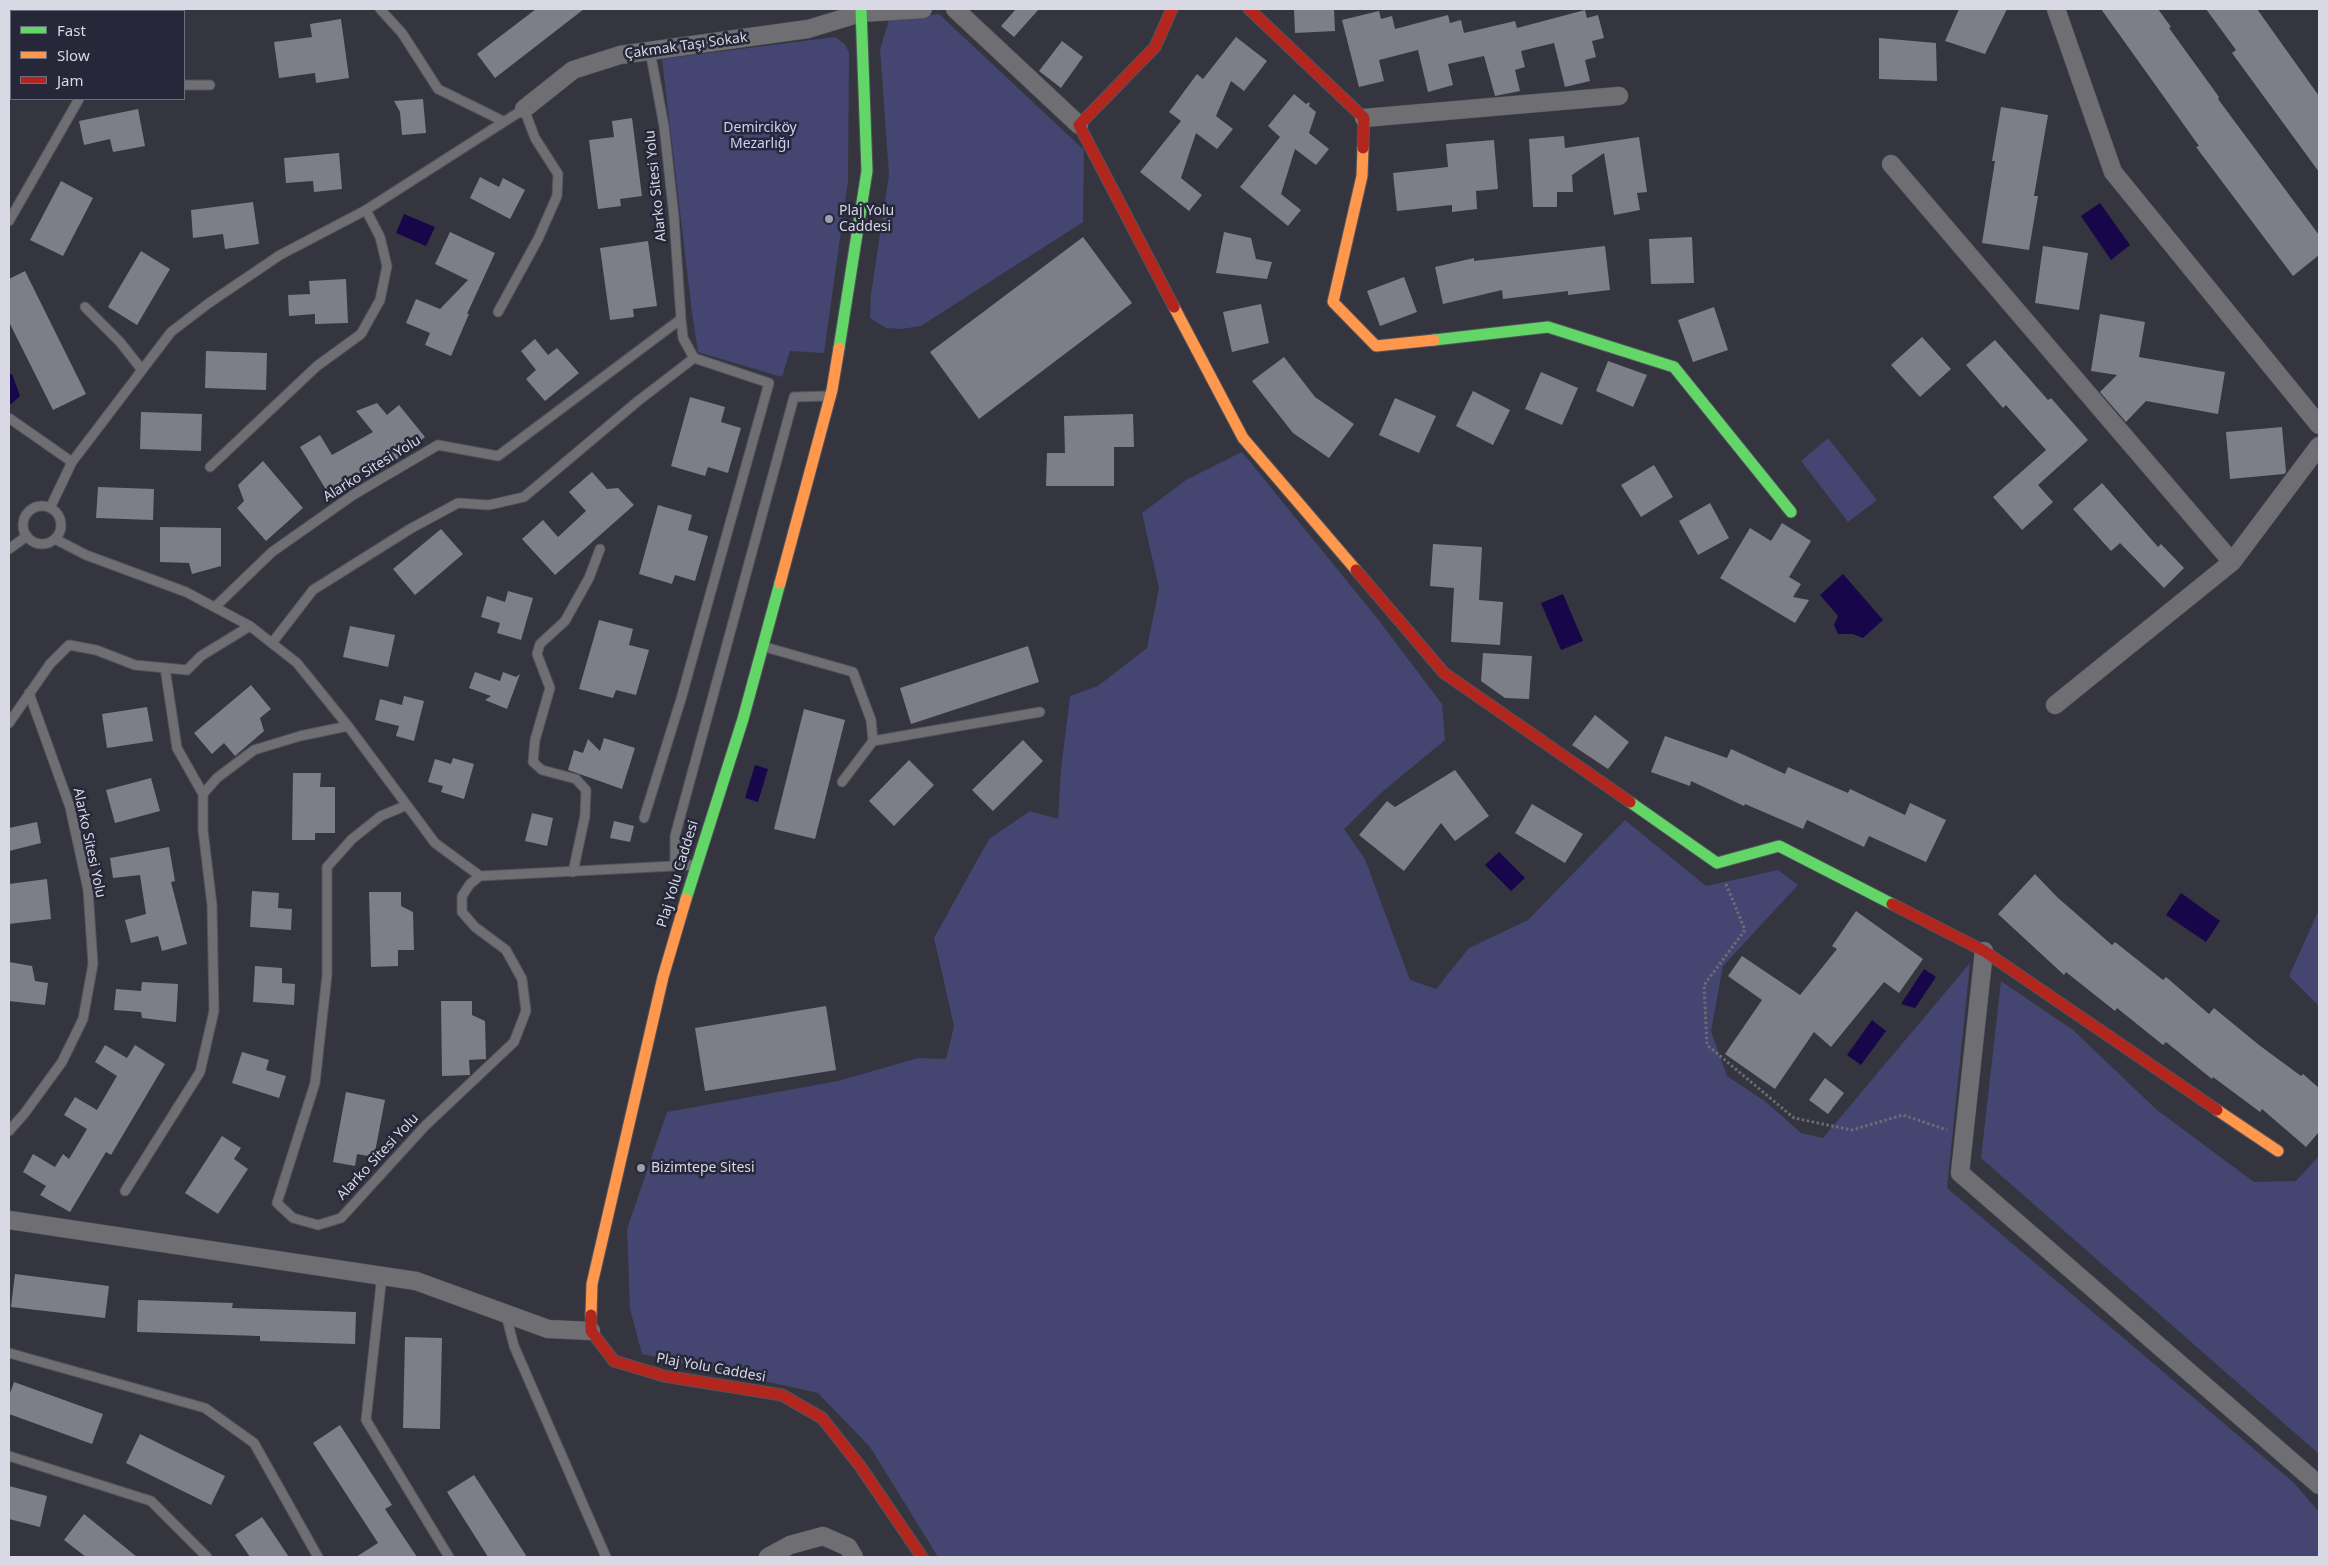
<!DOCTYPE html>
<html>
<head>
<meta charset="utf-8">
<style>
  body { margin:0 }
  #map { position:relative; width:2328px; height:1566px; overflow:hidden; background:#34353f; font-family:"Noto Sans",sans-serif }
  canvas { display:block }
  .frame { position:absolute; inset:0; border:10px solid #d8d9e5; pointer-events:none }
  .legend { position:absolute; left:10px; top:10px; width:175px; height:90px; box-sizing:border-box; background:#262739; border:1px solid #6d6e7e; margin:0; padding:6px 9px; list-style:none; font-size:15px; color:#d8d9e5 }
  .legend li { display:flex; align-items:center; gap:10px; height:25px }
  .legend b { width:25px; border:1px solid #6d6e7e }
</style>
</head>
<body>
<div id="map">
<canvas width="2328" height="1566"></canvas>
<div class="frame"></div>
<ul class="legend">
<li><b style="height:6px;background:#63d668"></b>Fast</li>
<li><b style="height:6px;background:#ff974d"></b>Slow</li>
<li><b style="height:6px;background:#b3261e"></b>Jam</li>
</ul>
</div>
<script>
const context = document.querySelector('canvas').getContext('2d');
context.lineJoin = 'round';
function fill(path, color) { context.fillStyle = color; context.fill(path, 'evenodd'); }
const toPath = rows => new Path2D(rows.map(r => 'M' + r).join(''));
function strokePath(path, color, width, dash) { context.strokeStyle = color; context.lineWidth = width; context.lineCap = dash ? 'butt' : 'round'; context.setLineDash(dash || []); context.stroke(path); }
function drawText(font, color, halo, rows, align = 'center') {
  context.font = font + ' "Noto Sans",sans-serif'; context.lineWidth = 5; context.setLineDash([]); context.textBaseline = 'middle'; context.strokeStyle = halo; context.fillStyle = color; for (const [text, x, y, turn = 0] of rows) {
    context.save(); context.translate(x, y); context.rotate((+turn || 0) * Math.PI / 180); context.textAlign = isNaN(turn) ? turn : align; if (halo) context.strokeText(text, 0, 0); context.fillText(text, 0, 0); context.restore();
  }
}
const green = toPath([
  [939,14,1084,150,1083,222,921,326,901,329,886,328,870,318,871,294,889,175,880,49,889,20],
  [835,37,845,44,849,53,848,181,824,353,790,351,782,377,698,352,692,313,662,59],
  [1828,438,1877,500,1848,522,1801,461],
  [1242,452,1377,618,1442,704,1445,740,1381,793,1344,829,1365,859,1410,980,1436,989,1469,948,1528,920,1625,820,1706,886,1778,870,1798,885,1723,966,1711,1031,1727,1076,1766,1102,1801,1133,1823,1138,1970,963,1947,1188,2294,1483,2319,1512,2319,1557,938,1557,870,1447,818,1393,642,1354,630,1309,627,1229,667,1112,838,1081,918,1058,946,1059,954,1026,934,938,989,839,1030,811,1058,819,1061,769,1070,696,1098,686,1147,648,1159,588,1142,513,1186,480],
  [2319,910,2319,1006,2289,976],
  [2001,981,2073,1030,2157,1110,2254,1182,2296,1181,2319,1156,2319,1454,1981,1158]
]);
const water = toPath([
  [2100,203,2130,245,2111,260,2081,216],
  [404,214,435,227,426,246,396,233],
  [9,374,12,374,20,396,11,404,9,402],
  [1843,574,1883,620,1863,638,1853,634,1838,634,1834,625,1838,616,1820,595],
  [1563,594,1583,641,1561,650,1541,603],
  [755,765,768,769,758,802,745,798],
  [1499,852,1525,878,1511,891,1485,865],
  [2181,893,2220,921,2206,942,2166,915],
  [1924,969,1936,977,1915,1008,1901,1004],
  [1872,1020,1886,1031,1861,1065,1847,1055]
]);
const building = toPath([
  [536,9,584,9,495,78,477,54],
  [1016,9,1039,9,1014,37,1001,26],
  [1294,9,1334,9,1335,31,1295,33],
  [1959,9,2007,9,1985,54,1945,41],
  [2101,9,2158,9,2171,27,2169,28,2219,97,2218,99,2319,235,2319,255,2293,276,2196,147,2199,146],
  [2206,9,2257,9,2319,96,2319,172,2232,53,2236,50],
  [1585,10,1587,18,1598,15,1604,38,1592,41,1596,57,1585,60,1590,81,1565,87,1554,43,1521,51,1525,67,1515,70,1520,91,1495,96,1484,56,1448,64,1453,85,1428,92,1418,50,1379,60,1384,81,1359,87,1342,20,1379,11,1381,19,1392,16,1395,29,1448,15,1450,23,1461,20,1464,33,1515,21,1517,28],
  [341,19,349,78,316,83,315,73,279,78,274,42,312,37,310,24],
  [1236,37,1267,61,1244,91,1231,81,1216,116,1233,129,1217,149,1196,133,1181,178,1202,195,1189,211,1140,172,1181,121,1169,112,1197,74,1203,79],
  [1879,38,1936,43,1937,81,1879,79],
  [1062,41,1083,57,1061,88,1039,71],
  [1294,94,1306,104,1310,102,1309,106,1316,112,1309,133,1329,149,1316,165,1295,149,1281,194,1301,210,1288,226,1240,187,1280,137,1268,126],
  [423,99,426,133,402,135,400,112,394,101],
  [2001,107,2048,115,2034,196,2038,196,2029,250,1982,243,1995,161,1992,161],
  [138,109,145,146,113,152,110,139,84,145,79,121],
  [632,118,642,196,620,199,621,206,598,209,589,140,614,137,612,121],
  [1564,136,1565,148,1639,137,1647,192,1637,193,1640,210,1614,215,1604,153,1572,175,1573,192,1557,192,1557,207,1533,207,1529,139],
  [1494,140,1498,189,1476,191,1477,209,1452,212,1452,205,1397,211,1393,173,1448,167,1446,144],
  [339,153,342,189,314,192,313,181,286,183,284,158],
  [480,177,499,187,503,178,525,190,510,219,470,198],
  [61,181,93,198,63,256,30,240],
  [253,202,259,244,225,249,223,234,193,238,191,210],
  [450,232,495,253,467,314,469,314,451,356,425,345,430,333,406,323,416,299,440,309,468,280,435,264],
  [1224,232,1251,238,1256,259,1272,262,1267,279,1216,273],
  [1083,237,1132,303,979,419,930,352],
  [1692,237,1694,283,1651,284,1649,239],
  [648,241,657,306,633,309,634,317,610,320,600,248],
  [1605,246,1610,290,1568,295,1568,291,1503,299,1502,290,1443,304,1435,267,1474,258,1474,261],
  [2043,246,2088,253,2079,310,2035,303],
  [141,251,170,269,137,325,108,307],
  [25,271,86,394,53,410,9,322,9,279],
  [1404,277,1417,312,1380,326,1367,291],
  [346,279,348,323,315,324,315,314,289,316,288,295,310,294,309,281],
  [1261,304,1269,343,1232,352,1223,312],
  [1714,307,1728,350,1693,362,1678,320],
  [2100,314,2145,322,2139,357,2225,372,2218,414,2146,401,2126,422,2100,392,2117,375,2091,371],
  [1922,337,1951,369,1920,397,1891,365],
  [535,339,548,355,557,348,579,373,545,401,526,379,536,370,521,351],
  [1995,340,2048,400,2051,398,2088,440,2038,485,2053,502,2022,530,1993,497,2046,450,2006,405,2003,408,1966,365],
  [206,351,267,353,266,390,205,388],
  [1284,357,1315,397,1354,424,1329,458,1293,433,1252,381],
  [1608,361,1647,375,1633,407,1596,391],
  [1541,372,1578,388,1562,425,1525,409],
  [1473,391,1510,410,1493,445,1456,426],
  [690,397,725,407,721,422,741,428,728,473,708,467,705,476,671,466],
  [1395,398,1436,416,1419,453,1379,435],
  [377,403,387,415,399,405,425,437,383,470,377,463,328,493,300,447,320,435,332,455,373,432,356,411],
  [141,412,202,414,201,451,140,449],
  [1133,414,1134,447,1114,447,1114,486,1046,486,1047,453,1065,453,1064,416],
  [2282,427,2286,472,2284,474,2230,479,2226,432],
  [263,461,303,508,266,541,237,508,244,501,238,485],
  [1654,465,1673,497,1641,517,1621,485],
  [592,472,607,489,618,488,634,505,555,575,522,539,543,520,558,537,586,511,569,492],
  [2102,483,2158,547,2161,544,2184,568,2164,588,2120,543,2111,551,2073,509],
  [98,487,154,489,153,520,96,518],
  [1710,503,1729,538,1698,555,1679,521],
  [658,505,692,515,688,530,708,536,695,581,675,575,672,584,639,574],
  [1782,523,1811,541,1789,577,1801,584,1793,597,1809,600,1795,623,1720,578,1750,528,1771,541],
  [160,527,221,528,221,566,192,574,189,563,160,562],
  [441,529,463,554,415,595,393,569],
  [1433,544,1482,547,1479,600,1503,602,1500,645,1451,642,1454,588,1430,586],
  [508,591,533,598,521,640,497,633,500,623,481,617,487,596,505,602],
  [599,620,633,629,629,645,649,650,636,695,616,690,613,698,579,689],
  [350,626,395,635,388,667,343,657],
  [1028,646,1039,682,911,724,900,688],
  [1483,653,1532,656,1529,699,1505,698,1481,681],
  [475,672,500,681,503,672,516,677,520,674,507,709,485,700,491,696,469,688],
  [251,685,271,709,260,718,264,731,235,756,224,743,212,754,194,733],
  [404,696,424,701,414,741,396,736,399,726,375,720,380,699,402,705],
  [147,707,153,741,107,748,102,714],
  [804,709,845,720,815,839,774,829],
  [1595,715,1629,742,1608,769,1572,745],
  [1665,736,1727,758,1731,749,1785,774,1788,767,1848,793,1850,789,1905,815,1910,803,1946,820,1926,862,1869,836,1864,847,1807,820,1803,829,1745,804,1744,806,1691,781,1690,786,1651,772],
  [604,738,635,748,622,789,568,770,574,750,583,753,588,739,600,751],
  [1023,740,1043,761,993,811,972,790],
  [453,758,474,764,464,799,441,792,443,786,428,782,435,759,451,764],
  [909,760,934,785,894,826,869,801],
  [1455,770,1489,816,1455,841,1441,823,1404,871,1359,835,1387,801,1395,807],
  [293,773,321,773,320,787,335,787,335,833,315,833,315,840,292,840],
  [151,778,160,811,115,823,106,790],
  [1532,804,1583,834,1565,863,1515,833],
  [532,813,553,818,547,846,525,841],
  [614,821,634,826,630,842,610,838],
  [37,822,41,843,9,851,9,828],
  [169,847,175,881,171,882,187,944,162,951,158,936,131,943,125,920,146,914,140,875,113,878,110,858],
  [2035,874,2057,897,2112,945,2115,942,2163,980,2166,977,2209,1014,2214,1008,2259,1045,2301,1076,2303,1074,2319,1088,2319,1132,2306,1147,2262,1109,2260,1112,2213,1077,2212,1079,2166,1042,2163,1045,2117,1008,2115,1011,2066,972,2064,975,1998,914],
  [47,879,51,919,9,924,9,884],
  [252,891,279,893,278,908,292,909,291,930,250,927],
  [369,892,401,892,401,906,413,912,414,950,398,950,398,966,371,967],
  [1856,911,1923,959,1899,993,1884,982,1831,1047,1814,1032,1775,1089,1725,1054,1762,1000,1728,976,1742,956,1800,995,1837,949,1832,946],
  [9,962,32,966,35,981,48,983,45,1005,9,1001],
  [255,966,282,968,282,983,295,984,294,1005,253,1002],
  [142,982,178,984,176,1022,142,1018,141,1012,114,1010,116,989,141,991],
  [441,1001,472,1001,472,1015,485,1021,486,1059,469,1060,470,1075,442,1076],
  [826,1006,836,1070,705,1091,695,1028],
  [105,1045,127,1058,135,1045,165,1064,111,1155,106,1152,70,1212,40,1195,46,1186,23,1172,33,1154,55,1167,63,1154,69,1159,87,1129,64,1115,75,1097,97,1110,117,1076,95,1062],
  [242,1052,269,1060,266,1070,286,1076,279,1098,232,1083],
  [1825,1078,1844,1093,1828,1114,1809,1100],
  [346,1092,385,1100,374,1157,357,1154,355,1166,333,1162],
  [222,1136,241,1148,234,1159,248,1169,218,1214,185,1193],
  [15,1274,109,1286,105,1318,11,1307],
  [138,1300,233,1303,232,1308,356,1312,355,1344,260,1341,260,1336,137,1332],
  [405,1337,442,1338,440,1429,403,1428],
  [14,1382,103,1414,92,1444,9,1414,9,1396],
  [340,1425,392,1505,385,1509,417,1557,356,1557,378,1543,313,1443],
  [140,1434,225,1476,211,1505,126,1463],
  [474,1475,527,1557,488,1557,447,1492],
  [9,1486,47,1496,40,1527,9,1519],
  [84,1514,137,1557,86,1557,64,1540],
  [262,1517,289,1557,250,1557,235,1535]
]);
const path = toPath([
  [1726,884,1745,930,1704,985,1707,1045,1794,1118,1852,1130,1903,1115,1947,1130]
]);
const lane = toPath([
  [380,9,402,33,438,89,503,121],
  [133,11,135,9],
  [184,85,210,85],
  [9,221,79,99],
  [85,307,120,342,142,370],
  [681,319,683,338,694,358],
  [9,418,72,462],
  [210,467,317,366,361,334,380,300,387,266,380,237,366,210],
  '23 525a19 19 0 1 1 38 0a19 19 0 1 1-38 0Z',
  [50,508,72,462,171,332,209,303,280,255,366,210,524,109,535,138,558,174,557,196,538,239,498,312],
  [55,539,86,555,186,592,250,626,297,663,348,726,435,843,480,876,693,865],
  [9,549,27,536],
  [215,607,272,552,353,495,438,445,498,456,681,319,674,217,664,126,650,51],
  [272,643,313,590,410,529,458,503,489,505,524,497,638,401,694,358,769,383,681,699,644,818],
  [765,647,853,672,871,720,873,741,842,782],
  [165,668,177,748,203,794],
  [9,723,50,664,69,645,96,650,135,665,187,670,201,656,250,626],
  [873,741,1040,712],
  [407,805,381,816,352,839,327,867,327,975,315,1083,277,1203,293,1218,318,1225,341,1218,425,1126,514,1042,526,1011,522,979,506,950,475,927,462,912,462,896,470,884,480,876],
  [675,866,675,836,794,397,828,396],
  [573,872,585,816,586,790,576,779,542,770,533,762,535,740,550,688,537,654,540,644,565,621,589,578,600,549],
  [9,1131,24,1114,62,1062,83,1019,93,964,88,890,70,807,29,693],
  [125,1191,200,1072,214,1011,212,905,203,830,203,794,217,778,254,750,300,736,348,726],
  [382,1275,366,1420,449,1557],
  [506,1315,514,1346,606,1557],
  [9,1353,205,1408,254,1443,318,1557],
  [9,1456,151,1501,207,1557]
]);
const street = toPath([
  [955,9,1079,125],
  [2056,9,2113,172,2319,425],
  [524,109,573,70,620,55,808,29,861,13,923,9],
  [1364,118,1619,96],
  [1891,164,2232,562,2319,446],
  [2055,705,2232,562],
  [1984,951,1960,1173,2319,1485],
  [9,1220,416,1281,548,1329,591,1331],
  [768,1557,790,1545,823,1536,848,1547,854,1557]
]);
const fast = toPath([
  [1434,340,1548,327,1674,367,1791,512],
  [839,348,867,171,861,9],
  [1630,802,1717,863,1779,846,1892,904],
  [686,899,743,719,780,583]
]);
const slow = toPath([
  [1363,148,1362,176,1333,302,1376,346,1434,340],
  [1174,307,1243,438,1356,570],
  [780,583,832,390,839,348],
  [2217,1110,2278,1151],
  [591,1315,592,1284,663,977,686,899]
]);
const jam = toPath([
  [1172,9,1155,47,1079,125,1174,307],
  [1249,9,1364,118,1363,148],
  [1356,570,1444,673,1630,802],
  [1892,904,1984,951,2217,1110],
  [591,1315,591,1331,614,1361,664,1376,782,1395,822,1418,860,1466,922,1557]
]);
const markers = [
  [829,219,5,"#9fa0ab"],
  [641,1168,5,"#9fa0ab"]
];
const streetNames = [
  ["Çakmak Taşı Sokak",686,46,-8],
  ["Alarko Sitesi Yolu",656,186,-96],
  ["Alarko Sitesi Yolu",372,469,-32],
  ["Alarko Sitesi Yolu",89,843,78],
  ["Plaj Yolu Caddesi",678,874,-73],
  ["Alarko Sitesi Yolu",378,1157,-47],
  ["Plaj Yolu Caddesi",711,1368,10]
];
const parkNames = [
  ["Demirciköy",760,128],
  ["Mezarlığı",760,144]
];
const poiNames = [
  ["Plaj Yolu",839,211],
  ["Caddesi",839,227],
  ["Bizimtepe Sitesi",651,1168]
];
fill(green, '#444571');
fill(water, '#18064a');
fill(building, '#7d7f88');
strokePath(lane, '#52535c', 11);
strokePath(street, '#52535c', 19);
strokePath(fast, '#52535c', 13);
strokePath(slow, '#52535c', 13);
strokePath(jam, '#52535c', 13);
strokePath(path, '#6c6d72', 3, [2.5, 2.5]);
strokePath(lane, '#6f6f73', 9);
strokePath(street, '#6f6f73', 18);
strokePath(fast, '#63d668', 11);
strokePath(slow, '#ff974d', 11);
strokePath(jam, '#b3261e', 11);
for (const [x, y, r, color] of markers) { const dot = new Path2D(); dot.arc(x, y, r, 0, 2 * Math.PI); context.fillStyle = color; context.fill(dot); strokePath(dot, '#262739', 2); }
drawText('14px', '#d8d9e5', '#262739', streetNames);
drawText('14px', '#ccd0fb', '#262739', parkNames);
drawText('14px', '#d8d9e5', '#262739', poiNames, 'left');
</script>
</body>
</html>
